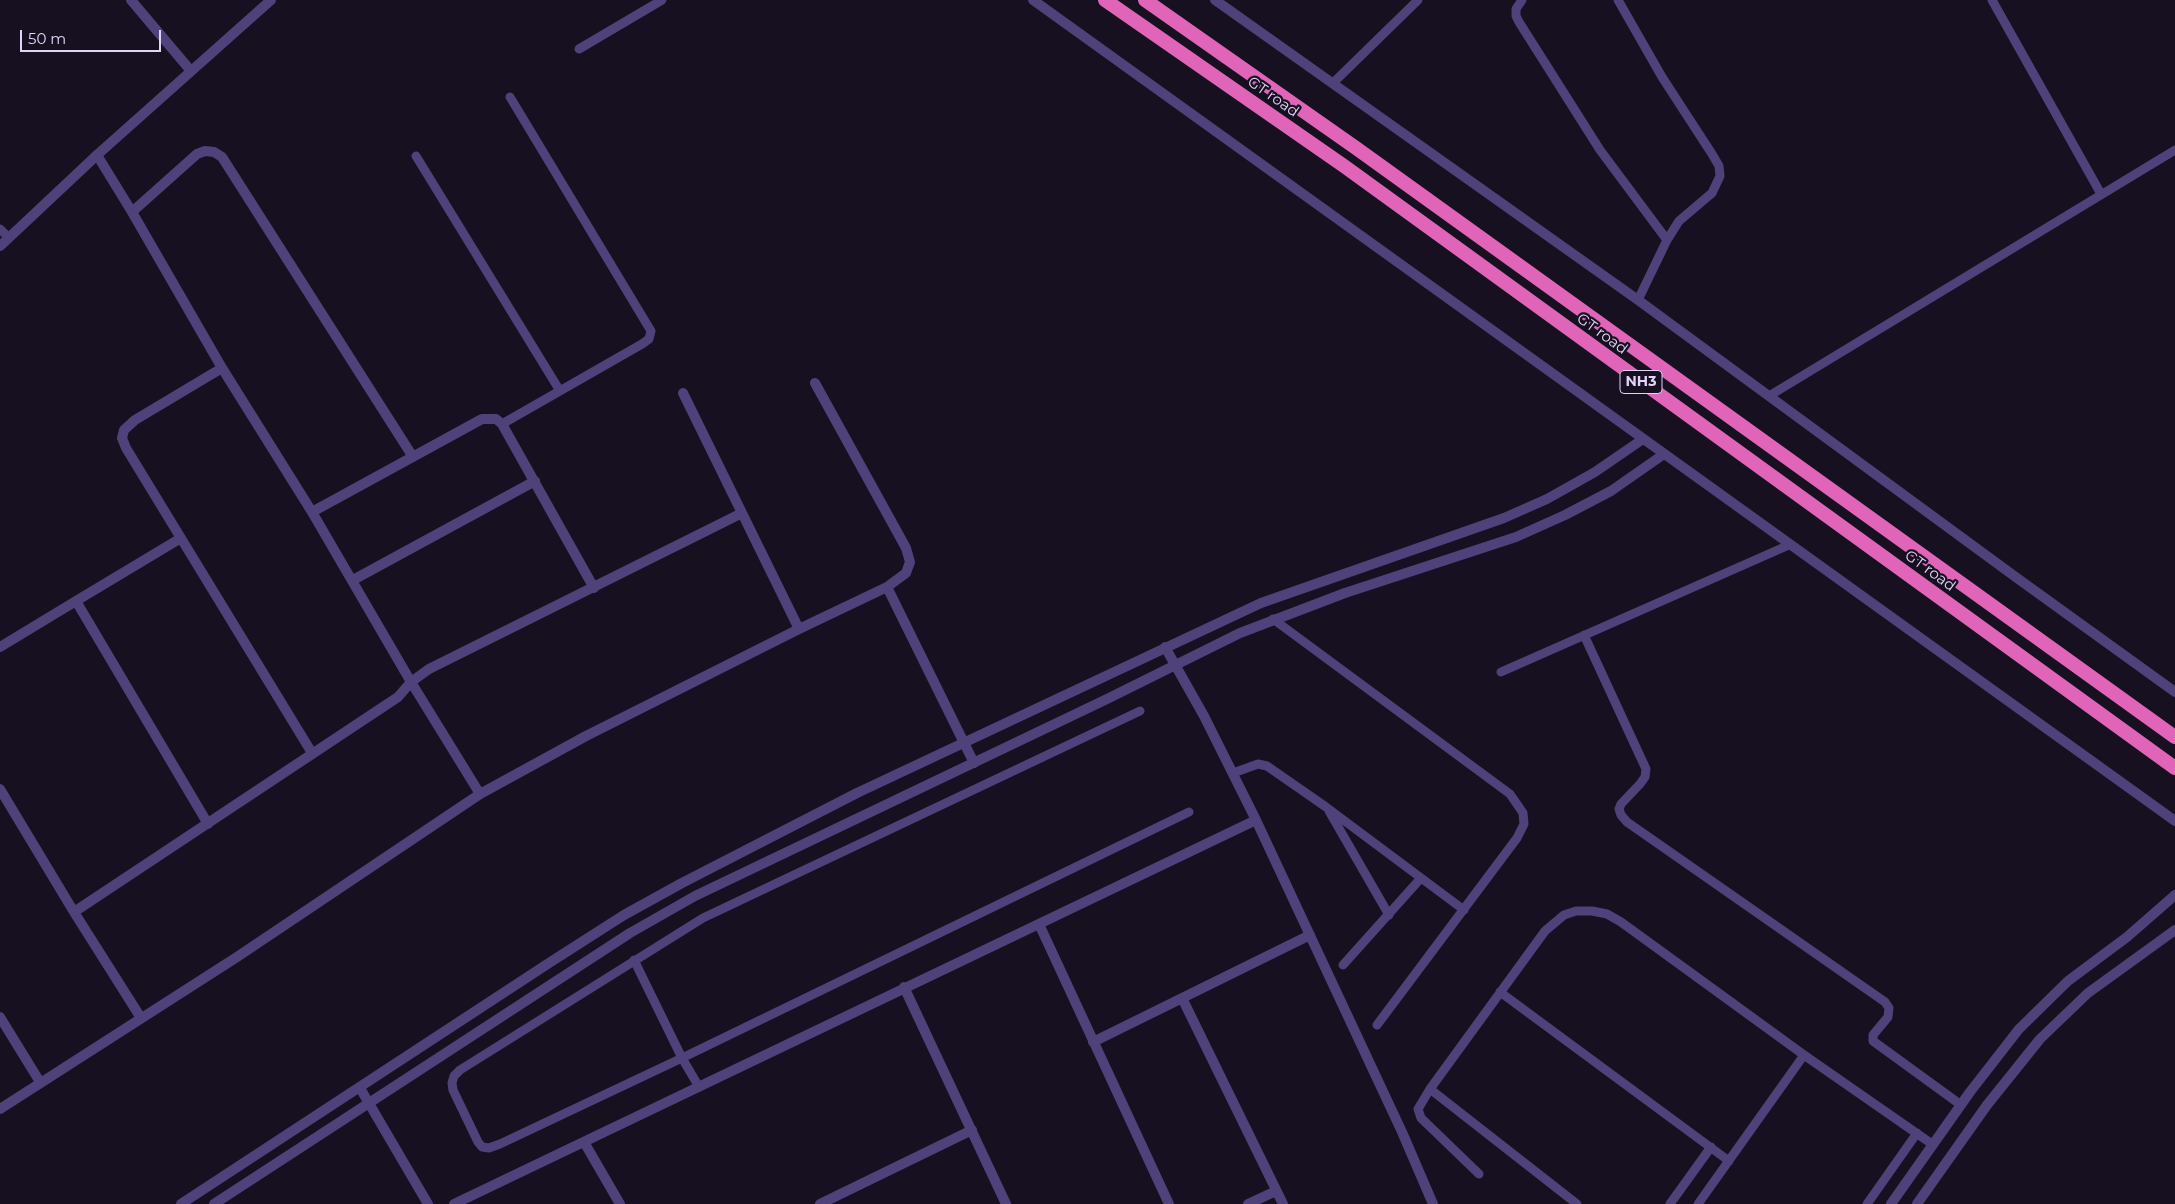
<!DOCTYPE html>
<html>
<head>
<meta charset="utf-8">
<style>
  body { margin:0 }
  #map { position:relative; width:2175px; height:1204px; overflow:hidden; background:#161020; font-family:Montserrat,sans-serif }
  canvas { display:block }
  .scale { position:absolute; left:20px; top:30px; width:141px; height:22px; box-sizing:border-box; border:2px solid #e1d4f9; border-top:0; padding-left:6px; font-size:15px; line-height:18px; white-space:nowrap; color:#e1d4f9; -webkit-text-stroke:4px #161020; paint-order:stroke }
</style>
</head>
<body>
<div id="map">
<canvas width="2175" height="1204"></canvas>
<div class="scale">50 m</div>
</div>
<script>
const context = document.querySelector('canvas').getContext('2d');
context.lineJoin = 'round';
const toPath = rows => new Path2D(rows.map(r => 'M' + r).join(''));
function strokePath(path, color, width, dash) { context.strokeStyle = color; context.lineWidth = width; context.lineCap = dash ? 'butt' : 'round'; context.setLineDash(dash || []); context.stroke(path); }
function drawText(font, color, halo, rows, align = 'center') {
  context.font = font + ' Montserrat,sans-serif'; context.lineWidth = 4.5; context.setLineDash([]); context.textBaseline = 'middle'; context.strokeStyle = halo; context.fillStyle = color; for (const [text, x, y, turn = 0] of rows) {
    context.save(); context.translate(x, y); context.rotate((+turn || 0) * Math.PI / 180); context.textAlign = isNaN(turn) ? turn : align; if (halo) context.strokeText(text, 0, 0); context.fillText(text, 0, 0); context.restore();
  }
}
const service = toPath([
  [1522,0,1516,9,1516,16,1519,22,1600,150,1667,240],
  [1618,0,1662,77,1712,154,1719,166,1720,176,1712,193,1679,221,1667,240,1638,300],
  [1992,0,2101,194],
  [579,49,662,0],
  [1333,83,1418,0],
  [416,156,560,391],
  [0,229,9,238],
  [1769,396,2175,150],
  [502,424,642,344,649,339,651,331,510,97],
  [1273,619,1510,794,1523,813,1524,824,1517,838,1377,1025],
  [1584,635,1646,769,1645,777,1640,784,1621,804,1619,809,1621,815,1627,822,1885,1002,1889,1008,1888,1017,1873,1035,1873,1041,1961,1105],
  [1501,672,1789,545],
  [1140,711,703,918,460,1070,454,1076,452,1083,453,1090,478,1142,482,1147,489,1148,500,1144,682,1058,1189,812],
  [1233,773,1258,764,1267,766,1326,807,1464,910],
  [1329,811,1389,915],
  [634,960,682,1058,699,1087],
  [1343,965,1421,878],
  [1500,992,1729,1161],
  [1430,1089,1577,1204],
  [1479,1174,1421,1118,1418,1109,1430,1089,1545,931,1564,915,1576,911,1592,911,1607,914,1621,922,1804,1055,1932,1144],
  [1670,1204,1711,1147],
  [1698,1204,1804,1055],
  [1867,1204,1917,1133]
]);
const minor = toPath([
  [131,0,191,71],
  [97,155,132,212,222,368,312,512,411,682,480,794],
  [132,212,197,154,205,151,214,152,222,157,413,457],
  [222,368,135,420,124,430,122,438,126,448,312,753],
  [683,393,799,629],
  [312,512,482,419,496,419,502,424,594,588],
  [353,580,535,481],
  [887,587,974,763],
  [76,601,181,538],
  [0,647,76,601,208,824],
  [1165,647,1204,716,1256,820,1402,1132,1433,1204],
  [0,789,74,912,141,1018],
  [74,912,398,697,411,682,429,669,742,513],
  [1039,924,1169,1204],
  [904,987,1006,1204],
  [1182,998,1283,1204],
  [0,1017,40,1082],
  [1093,1042,1310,935],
  [360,1088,428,1204],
  [0,1109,237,957,480,794,586,736,799,629,887,587,906,573,910,562,906,548,815,383],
  [584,1142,620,1204],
  [454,1204,1256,820],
  [820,1204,972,1130],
  [1248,1204,1276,1191]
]);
const tertiary = toPath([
  [1033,0,2175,821],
  [1215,0,1638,300,2017,578,2175,692],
  [0,246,97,155,271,0],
  [181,1204,549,963,624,915,682,883,857,793,1261,603,1504,518,1547,499,1595,472,1643,439],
  [214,1204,630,933,695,896,1107,699,1240,633,1345,593,1516,537,1565,515,1611,491,1664,454],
  [1891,1204,1970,1092,2019,1029,2068,981,2127,937,2175,895],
  [1917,1204,1987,1105,2040,1039,2088,993,2175,930]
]);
const trunk = toPath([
  [1105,0,1344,166,2175,768],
  [1145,0,1356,148,2175,737]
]);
const shields = [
  [1641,382,42]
];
const shieldNames = [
  ["NH3",1641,382]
];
const streetNames = [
  ["GT road",1273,97,35],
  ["GT road",1602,334,36],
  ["GT road",1930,571,36]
];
strokePath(service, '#4f4179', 9);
strokePath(minor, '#4f4179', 10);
strokePath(tertiary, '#4f4179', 10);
strokePath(trunk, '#e064b7', 14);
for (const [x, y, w] of shields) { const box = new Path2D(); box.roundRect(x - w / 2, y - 11.5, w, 23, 4); context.fillStyle = '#161020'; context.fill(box); strokePath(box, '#e1d4f9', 1); }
drawText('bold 14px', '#e1d4f9', null, shieldNames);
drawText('15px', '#e1d4f9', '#161020', streetNames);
</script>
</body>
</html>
